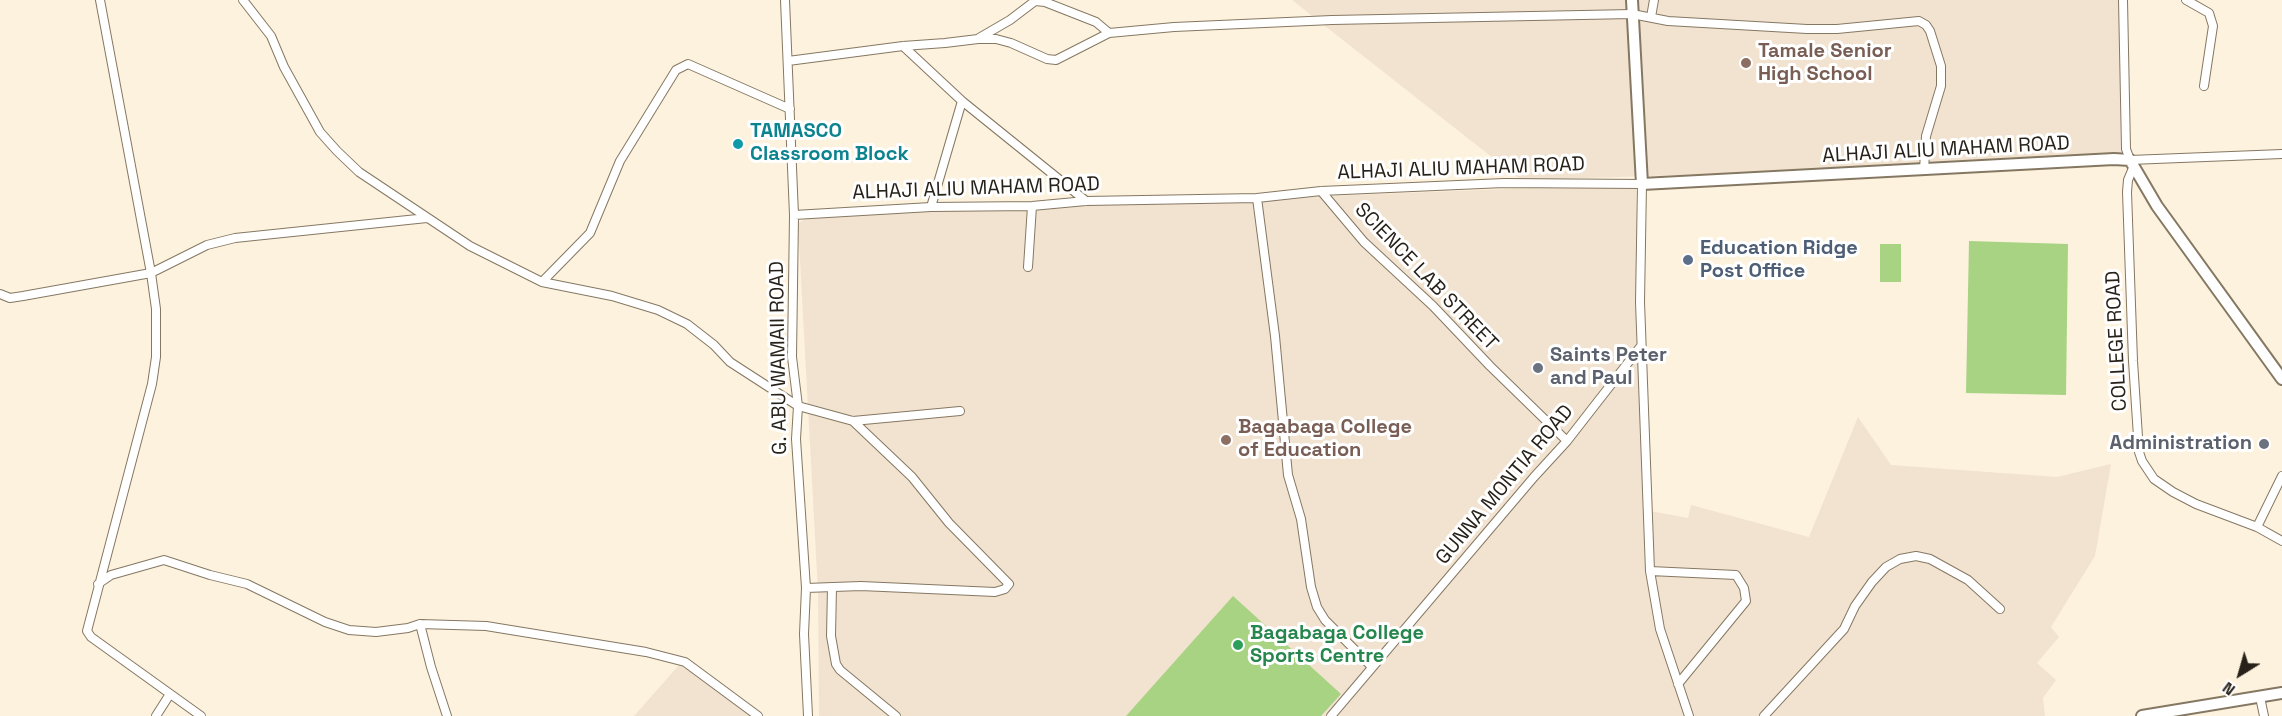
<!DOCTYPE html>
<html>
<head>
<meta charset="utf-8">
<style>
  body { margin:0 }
  #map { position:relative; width:2282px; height:716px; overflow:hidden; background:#fdf2de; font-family:"Space Grotesk",sans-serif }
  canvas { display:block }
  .north { position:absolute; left:2210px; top:644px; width:60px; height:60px; -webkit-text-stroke:4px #fff; paint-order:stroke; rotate:217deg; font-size:16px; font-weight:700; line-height:24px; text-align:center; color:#272119 }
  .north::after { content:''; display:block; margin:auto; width:21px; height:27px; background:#272119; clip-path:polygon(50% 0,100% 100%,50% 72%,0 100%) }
</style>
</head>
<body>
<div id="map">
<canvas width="2282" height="716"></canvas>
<div class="north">N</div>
</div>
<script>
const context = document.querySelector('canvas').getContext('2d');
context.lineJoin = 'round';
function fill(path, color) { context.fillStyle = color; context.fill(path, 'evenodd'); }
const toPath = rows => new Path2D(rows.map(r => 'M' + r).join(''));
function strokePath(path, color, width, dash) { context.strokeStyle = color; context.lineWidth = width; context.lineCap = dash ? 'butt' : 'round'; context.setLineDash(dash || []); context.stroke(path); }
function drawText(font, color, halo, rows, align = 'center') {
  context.font = font + ' "Space Grotesk",sans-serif'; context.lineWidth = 6; context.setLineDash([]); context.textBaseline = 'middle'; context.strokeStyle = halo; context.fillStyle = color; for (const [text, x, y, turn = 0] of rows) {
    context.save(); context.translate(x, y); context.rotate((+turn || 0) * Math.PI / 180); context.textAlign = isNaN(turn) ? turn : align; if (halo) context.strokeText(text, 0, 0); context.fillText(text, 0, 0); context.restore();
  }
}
const education = toPath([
  [1292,0,2119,0,2121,157,1874,169,1521,180],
  [1636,184,1645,510,1688,518,1691,505,1809,537,1858,417,1891,465,2057,477,2111,464,2095,556,2051,627,2059,637,2037,663,2056,680,2043,698,2045,716,819,716,818,592,798,223,811,216],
  [680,664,753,716,634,716]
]);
const green = toPath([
  [1969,241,2068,244,2066,395,1966,393],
  [1880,244,1901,244,1901,282,1880,282],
  [1233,596,1341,694,1321,716,1126,716]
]);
const street = toPath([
  [100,0,151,273,156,309,156,357,152,384,87,631,91,637,201,716],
  [243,0,271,36,284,67,320,132,337,151,359,172,470,246,542,282,612,296,658,310,687,324,714,345,730,362,798,406,853,421,960,411],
  [785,0,794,215,792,357,798,406,796,439,806,588,804,634,808,716],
  [2123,0,2126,149,2130,160,2282,154],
  [2186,0,2209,13,2213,26,2204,86],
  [1651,17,1654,0],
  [979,38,1010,20,1035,1,1045,2,1096,22,1109,33],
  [903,46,962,101,1086,201],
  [788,61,903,46,945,43,978,39,996,39,1011,43,1047,59,1056,60,1109,33,1174,27,1332,20,1632,14,1668,21,1807,29,1837,29,1919,21,1926,25,1930,31,1941,66,1941,86,1926,136,1924,170],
  [2133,168,2128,180,2127,192,2133,361,2139,452,2142,461,2154,479,2173,492,2196,504,2257,527,2282,541],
  [1321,191,1364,242,1433,306,1490,366,1567,441],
  [1257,198,1275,336,1288,475,1301,519,1311,587,1317,607,1325,620,1372,667],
  [931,207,962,101],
  [794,215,931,207,1032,206,1086,201,1257,198,1321,191,1504,183,1642,184,1640,302,1650,571,1660,629,1689,716],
  [1028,267,1032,206],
  [542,282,590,233,620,161,676,70,688,64,790,109],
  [0,294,10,298,23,296,151,273,207,245,235,238,427,218],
  [2257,527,2282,476],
  [1650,571,1736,575,1744,588,1746,601,1678,684],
  [98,584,111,575,164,560,210,575,247,584,325,622,349,630,376,632,408,628,420,624,486,626,646,652,685,662,758,716],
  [832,587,831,636,836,664,840,670,896,716],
  [806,588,861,586,995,592,1005,589,1009,584,949,523,912,477,853,421],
  [420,624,431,667,447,716],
  [2260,697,2264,716],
  [156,716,170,694],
  [1331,716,1534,477,1567,441,1641,346],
  [1764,716,1844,629,1855,606,1872,582,1886,567,1900,559,1916,556,1930,559,1968,580,2000,609]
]);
const secondary = toPath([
  [1632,0,1642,184,2114,159,2130,160,2157,206,2282,379],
  [2142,716,2282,693]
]);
const markers = [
  [1746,63,6,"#8d6e63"],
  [738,144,6,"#0f9aa8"],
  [1688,260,6,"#5c6f8a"],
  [1538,368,6,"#6b7280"],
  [1226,440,6,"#8d6e63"],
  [2264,444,6,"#6b7280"],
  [1238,645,6,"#2e9e5b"]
];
const educationNames = [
  ["Tamale Senior",1758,52],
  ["High School",1758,75],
  ["Bagabaga College",1238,428],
  ["of Education",1238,451]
];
const cultureNames = [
  ["TAMASCO",750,132],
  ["Classroom Block",750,155]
];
const streetNames = [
  ["ALHAJI ALIU MAHAM ROAD",1946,150,-3],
  ["ALHAJI ALIU MAHAM ROAD",1461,169,-2],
  ["ALHAJI ALIU MAHAM ROAD",976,189,-2],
  ["SCIENCE LAB STREET",1426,277,46],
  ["COLLEGE ROAD",2117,341,-93],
  ["G. ABU WAMAII ROAD",779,358,-91],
  ["GUNNA MONTIA ROAD",1505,485,-50]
];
const serviceNames = [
  ["Education Ridge",1700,249],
  ["Post Office",1700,272]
];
const worshipNames = [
  ["Saints Peter",1550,356],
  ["and Paul",1550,379],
  ["Administration",2252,444,"right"]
];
const leisureNames = [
  ["Bagabaga College",1250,634],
  ["Sports Centre",1250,657]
];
fill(education, '#f2e3d0');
fill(green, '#a7d383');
strokePath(street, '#857863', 10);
strokePath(secondary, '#857863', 14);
strokePath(street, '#fff', 8);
strokePath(secondary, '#fff', 10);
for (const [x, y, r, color] of markers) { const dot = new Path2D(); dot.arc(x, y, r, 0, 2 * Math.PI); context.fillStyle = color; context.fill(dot); strokePath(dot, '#fff', 2); }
drawText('bold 20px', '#785e54', '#fff', educationNames, 'left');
drawText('bold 20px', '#0d838f', '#fff', cultureNames, 'left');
drawText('20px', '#272119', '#fff', streetNames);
drawText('bold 20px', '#4e5e75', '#fff', serviceNames, 'left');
drawText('bold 20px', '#5b616d', '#fff', worshipNames, 'left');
drawText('bold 20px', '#27864d', '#fff', leisureNames, 'left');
</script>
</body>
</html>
